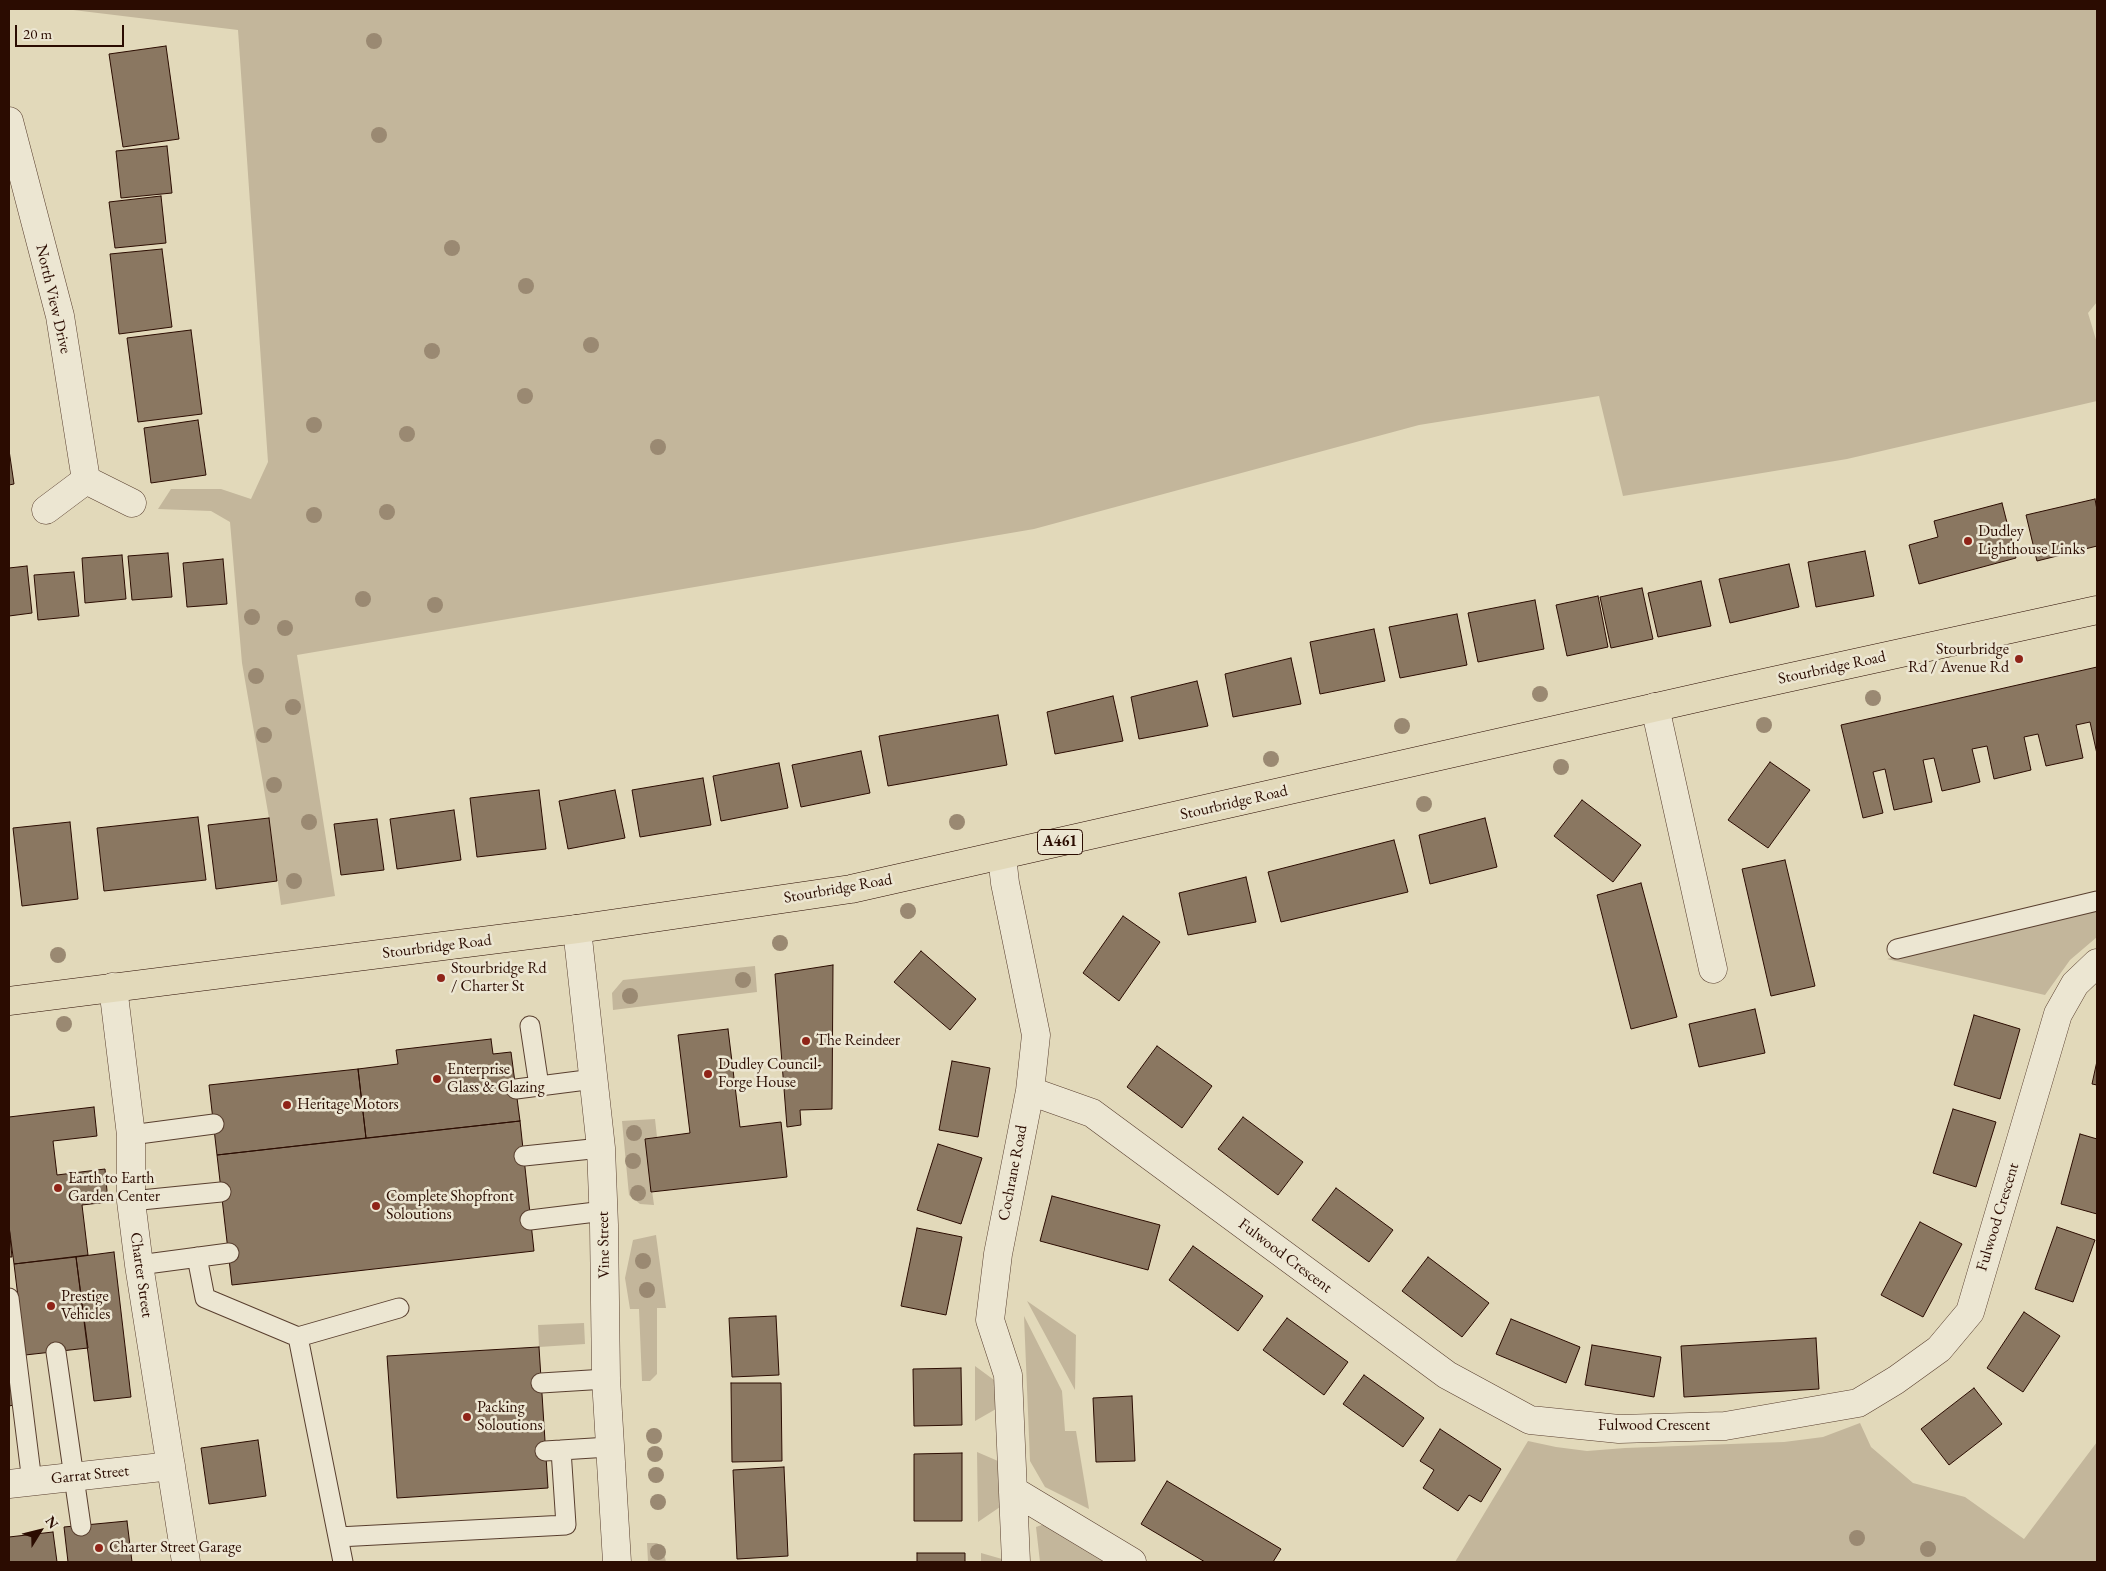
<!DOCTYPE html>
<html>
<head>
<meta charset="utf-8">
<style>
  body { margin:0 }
  #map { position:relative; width:2106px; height:1571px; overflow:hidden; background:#e2d9ba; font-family:"EB Garamond",serif }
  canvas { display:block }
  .frame { position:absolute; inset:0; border:10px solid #2b0c01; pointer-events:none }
  .north { position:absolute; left:15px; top:1506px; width:50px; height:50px; -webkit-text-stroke:4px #ece6d2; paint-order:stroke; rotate:54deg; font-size:14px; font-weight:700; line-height:20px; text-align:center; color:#2b0c01 }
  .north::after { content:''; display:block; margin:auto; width:18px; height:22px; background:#2b0c01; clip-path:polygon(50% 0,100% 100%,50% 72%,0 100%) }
  .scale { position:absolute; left:15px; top:25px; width:109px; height:22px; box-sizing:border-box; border:2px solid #2b0c01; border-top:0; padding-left:6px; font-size:15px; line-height:18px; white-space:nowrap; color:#2b0c01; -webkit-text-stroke:4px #ece6d2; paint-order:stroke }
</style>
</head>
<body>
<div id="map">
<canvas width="2106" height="1571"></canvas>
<div class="frame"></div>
<div class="north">N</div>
<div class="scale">20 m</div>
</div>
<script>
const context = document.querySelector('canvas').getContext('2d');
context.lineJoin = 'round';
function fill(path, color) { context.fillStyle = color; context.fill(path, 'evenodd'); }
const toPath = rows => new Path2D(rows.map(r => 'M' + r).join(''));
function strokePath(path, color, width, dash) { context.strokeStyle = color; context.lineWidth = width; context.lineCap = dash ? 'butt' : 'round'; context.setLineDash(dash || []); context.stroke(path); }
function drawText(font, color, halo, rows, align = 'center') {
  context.font = font + ' "EB Garamond",serif'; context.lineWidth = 5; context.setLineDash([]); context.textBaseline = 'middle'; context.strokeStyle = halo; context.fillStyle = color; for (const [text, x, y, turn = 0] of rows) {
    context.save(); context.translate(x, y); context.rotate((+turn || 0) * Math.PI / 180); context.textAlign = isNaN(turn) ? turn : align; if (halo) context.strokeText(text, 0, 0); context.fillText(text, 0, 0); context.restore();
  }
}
const green = toPath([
  [65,9,2097,9,2097,302,2088,313,2097,343,2097,401,1847,459,1623,496,1599,396,1419,425,1034,529,297,655,335,896,281,905,269,818,242,663,230,522,211,511,158,509,171,489,221,489,251,499,268,462,238,30],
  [2097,911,2097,937,2070,960,2045,995,1887,959],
  [755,966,757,992,613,1010,612,993,623,980],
  [655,1119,657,1137,645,1139,654,1205,640,1204,629,1195,622,1121],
  [656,1235,666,1308,657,1308,657,1374,650,1381,642,1381,639,1309,630,1309,625,1278,633,1240],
  [1027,1301,1076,1335,1075,1390],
  [1024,1316,1062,1391,1065,1431,1076,1431,1089,1509,1045,1487,1030,1461],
  [584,1323,585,1344,539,1347,538,1325],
  [975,1366,994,1380,996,1409,975,1421],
  [1860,1423,1871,1447,1913,1483,1965,1497,2024,1539,2097,1442,2097,1562,1455,1562,1528,1441,1556,1447,1587,1451,1625,1448,1784,1442,1823,1437],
  [977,1452,998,1461,1000,1507,978,1522],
  [1050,1522,1114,1562,1040,1562,1036,1527],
  [647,1543,657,1543,663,1548,666,1562,648,1562],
  [981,1553,1002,1559,1003,1562,981,1562]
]);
const building = toPath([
  [166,46,179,139,123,147,109,54,166,46],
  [167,146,172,193,121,198,116,151,167,146],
  [161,196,166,243,115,248,109,202,161,196],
  [162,249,172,327,119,334,110,254,162,249],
  [191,330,202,414,138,422,127,338,191,330],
  [198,420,206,475,151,483,144,428,198,420],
  [9,450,14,484,9,485,9,450],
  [2095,499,2097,510,2097,546,2037,561,2026,515,2095,499],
  [2002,503,2016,558,1919,584,1909,545,1938,537,1934,521,2002,503],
  [1865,551,1874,596,1816,607,1808,562,1865,551],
  [168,553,172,597,132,600,128,556,168,553],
  [122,555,126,599,85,603,82,558,122,555],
  [223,559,227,604,187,607,183,563,223,559],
  [1789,564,1799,607,1730,623,1719,579,1789,564],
  [27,566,32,613,9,616,9,568,27,566],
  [74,572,79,616,38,620,34,575,74,572],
  [1701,581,1711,626,1658,637,1648,593,1701,581],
  [1642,588,1653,639,1611,648,1600,597,1642,588],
  [1598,596,1608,647,1567,656,1556,605,1598,596],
  [1535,600,1544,649,1478,662,1468,613,1535,600],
  [1457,614,1467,665,1400,678,1389,627,1457,614],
  [1374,629,1385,681,1320,694,1310,642,1374,629],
  [1291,658,1301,704,1233,717,1225,674,1291,658],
  [2097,667,2097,754,2090,722,2076,725,2083,758,2046,766,2038,734,2024,737,2031,770,1994,779,1987,746,1972,749,1980,782,1960,787,1942,791,1934,758,1923,760,1932,802,1894,810,1885,769,1873,772,1883,813,1863,818,1841,725,2097,667],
  [1197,681,1208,726,1139,739,1131,697,1197,681],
  [1113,696,1123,741,1055,754,1047,712,1113,696],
  [998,715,1007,765,888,786,879,736,998,715],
  [861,751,870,793,801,807,792,765,861,751],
  [1770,762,1810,790,1768,848,1728,820,1770,762],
  [779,763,788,808,721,821,713,776,779,763],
  [703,778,711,825,640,837,632,790,703,778],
  [539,790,546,849,477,857,470,798,539,790],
  [615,790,625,838,568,849,559,801,615,790],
  [1582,800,1641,845,1613,882,1554,836,1582,800],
  [454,810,461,860,397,869,390,819,454,810],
  [198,817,206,880,104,891,97,828,198,817],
  [269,818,277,881,216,889,208,825,269,818],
  [1485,818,1497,867,1430,884,1419,835,1485,818],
  [377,819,384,870,341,875,334,824,377,819],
  [70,822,78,899,22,906,13,828,70,822],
  [1394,840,1408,892,1281,922,1268,872,1394,840],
  [1785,860,1815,986,1771,996,1742,869,1785,860],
  [1246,877,1256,922,1188,935,1179,893,1246,877],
  [1641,883,1677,1017,1631,1029,1597,895,1641,883],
  [1123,916,1160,942,1119,1001,1083,973,1123,916],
  [921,951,976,999,950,1030,894,982,921,951],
  [833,965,832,1109,800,1110,801,1125,787,1127,775,974,833,965],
  [1755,1009,1765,1053,1699,1067,1689,1024,1755,1009],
  [1974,1015,2020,1029,2000,1099,1954,1085,1974,1015],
  [728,1029,740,1127,781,1122,787,1177,651,1192,645,1139,690,1133,678,1035,728,1029],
  [491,1039,493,1054,511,1052,520,1121,366,1138,358,1069,398,1064,396,1050,491,1039],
  [1157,1046,1212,1086,1182,1128,1127,1087,1157,1046],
  [952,1061,990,1068,978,1137,939,1130,952,1061],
  [2097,1061,2097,1085,2092,1084,2097,1061],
  [358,1069,366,1138,217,1155,209,1085,358,1069],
  [94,1107,97,1136,53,1141,57,1175,105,1169,108,1202,82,1205,88,1255,14,1264,9,1226,9,1117,94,1107],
  [1953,1109,1996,1122,1976,1187,1933,1173,1953,1109],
  [1243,1117,1303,1162,1278,1195,1218,1149,1243,1117],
  [520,1121,534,1251,232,1285,217,1155,520,1121],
  [2080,1134,2097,1139,2097,1214,2061,1204,2080,1134],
  [938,1144,982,1158,961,1224,917,1210,938,1144],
  [1336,1188,1393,1230,1369,1262,1312,1220,1336,1188],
  [1052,1196,1160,1225,1148,1270,1040,1241,1052,1196],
  [1920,1222,1962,1244,1923,1317,1881,1295,1920,1222],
  [9,1226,12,1257,9,1257,9,1226],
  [2057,1227,2095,1240,2073,1302,2035,1289,2057,1227],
  [917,1228,962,1237,946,1315,901,1306,917,1228],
  [1193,1246,1263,1296,1238,1331,1169,1280,1193,1246],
  [114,1252,131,1397,94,1401,76,1257,114,1252],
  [76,1257,88,1348,25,1355,14,1264,76,1257],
  [1428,1257,1489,1303,1462,1337,1402,1291,1428,1257],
  [2024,1312,2060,1336,2023,1392,1987,1368,2024,1312],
  [776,1316,779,1375,732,1377,729,1318,776,1316],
  [1287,1318,1348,1362,1324,1395,1263,1350,1287,1318],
  [1511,1319,1580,1347,1566,1383,1496,1354,1511,1319],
  [1816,1338,1819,1389,1684,1397,1681,1346,1816,1338],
  [1592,1345,1661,1357,1654,1397,1585,1385,1592,1345],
  [539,1347,548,1488,397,1498,387,1356,539,1347],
  [9,1356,14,1405,9,1406,9,1356],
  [961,1368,962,1425,914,1426,913,1369,961,1368],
  [1364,1375,1424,1418,1403,1447,1343,1404,1364,1375],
  [731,1383,781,1383,782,1461,732,1462,731,1383],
  [1974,1388,2002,1424,1949,1465,1921,1429,1974,1388],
  [1132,1396,1135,1461,1096,1462,1093,1398,1132,1396],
  [1440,1429,1501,1469,1481,1502,1469,1495,1458,1511,1423,1488,1434,1470,1420,1461,1440,1429],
  [258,1440,266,1496,209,1504,201,1448,258,1440],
  [962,1453,962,1521,914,1521,914,1454,962,1453],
  [784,1467,788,1556,737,1559,733,1470,784,1467],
  [1167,1481,1281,1549,1273,1562,1205,1562,1141,1524,1167,1481],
  [127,1521,132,1562,68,1562,64,1527,127,1521],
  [53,1532,57,1562,9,1562,9,1537,53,1532],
  [917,1553,965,1553,965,1562,917,1562,917,1553]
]);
const service = toPath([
  [1897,949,2097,901],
  [530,1026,539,1086],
  [516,1089,594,1079],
  [131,1135,214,1124],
  [524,1156,601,1148],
  [131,1201,221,1192],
  [530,1220,604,1211],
  [197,1257,205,1298,298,1337,338,1537,566,1525,561,1450],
  [139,1265,229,1253],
  [9,1298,32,1482],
  [298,1337,399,1308],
  [56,1352,81,1526],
  [541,1383,606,1379],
  [545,1451,609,1447],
  [338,1537,343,1562]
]);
const minor = toPath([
  [9,121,60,316,86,480],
  [46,510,86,480,132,503],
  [1655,707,1713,969],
  [1002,856,1005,883,1036,1035,1030,1091,998,1254,990,1320,1008,1375,1016,1562],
  [577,929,601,1148,604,1225,606,1379,617,1562],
  [113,987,131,1135,131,1201,139,1265,186,1562],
  [1030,1091,1092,1113,1447,1375,1530,1420,1619,1429,1725,1426,1858,1403,1896,1380,1939,1349,1970,1312,2058,1014,2075,984,2097,963],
  [9,1484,171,1466],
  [1014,1491,1132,1562]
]);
const primary = toPath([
  [9,1001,577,929,851,889,1732,690,2097,610]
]);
const trees = [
  [374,41],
  [379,135],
  [452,248],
  [526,286],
  [591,345],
  [432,351],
  [525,396],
  [314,425],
  [407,434],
  [658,447],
  [387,512],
  [314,515],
  [363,599],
  [435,605],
  [252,617],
  [285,628],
  [256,676],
  [1540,694],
  [1873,698],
  [293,707],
  [1764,725],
  [1402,726],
  [264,735],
  [1271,759],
  [1561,767],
  [274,785],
  [1424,804],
  [309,822],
  [957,822],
  [294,881],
  [908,911],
  [780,943],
  [58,955],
  [743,980],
  [630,996],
  [64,1024],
  [634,1133],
  [633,1161],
  [638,1193],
  [643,1261],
  [647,1290],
  [654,1436],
  [655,1454],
  [656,1475],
  [658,1502],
  [1857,1538],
  [1928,1549],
  [658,1552]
];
const markers = [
  [1968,541,5,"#8f2418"],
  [2019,659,5,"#8f2418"],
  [441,978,5,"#8f2418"],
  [806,1041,5,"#8f2418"],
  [708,1074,5,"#8f2418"],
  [437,1079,5,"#8f2418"],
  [287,1105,5,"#8f2418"],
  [58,1188,5,"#8f2418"],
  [376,1206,5,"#8f2418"],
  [51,1306,5,"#8f2418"],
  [467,1417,5,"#8f2418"],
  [99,1548,5,"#8f2418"]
];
const shields = [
  [1060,842,45]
];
const shieldNames = [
  ["A461",1060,842]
];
const streetNames = [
  ["North View Drive",53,299,77],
  ["Stourbridge Road",1832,668,-12],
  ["Stourbridge Road",1234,803,-13],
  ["Stourbridge Road",838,889,-10],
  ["Stourbridge Road",437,947,-7],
  ["Cochrane Road",1013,1173,-79],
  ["Fulwood Crescent",1998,1217,-73],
  ["Vine Street",604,1245,-91],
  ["Fulwood Crescent",1285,1256,37],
  ["Charter Street",141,1275,82],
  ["Fulwood Crescent",1654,1426],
  ["Garrat Street",90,1475,-6]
];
const poiNames = [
  ["Dudley",1978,532],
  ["Lighthouse Links",1978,550],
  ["Stourbridge",2009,650,"right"],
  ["Rd / Avenue Rd",2009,668,"right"],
  ["Stourbridge Rd",451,969],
  ["/ Charter St",451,987],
  ["The Reindeer",816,1041],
  ["Dudley Council-",718,1065],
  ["Forge House",718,1083],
  ["Enterprise",447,1070],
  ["Glass & Glazing",447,1088],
  ["Heritage Motors",297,1105],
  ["Earth to Earth",68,1179],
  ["Garden Center",68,1197],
  ["Complete Shopfront",386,1197],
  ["Soloutions",386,1215],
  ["Prestige",61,1297],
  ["Vehicles",61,1315],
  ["Packing",477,1408],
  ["Soloutions",477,1426],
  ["Charter Street Garage",109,1548]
];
fill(green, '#c3b69b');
fill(building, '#8a7761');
strokePath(building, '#2b0c01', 1);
strokePath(service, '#593f2f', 21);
strokePath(minor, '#593f2f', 29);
strokePath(primary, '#2b0c01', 29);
strokePath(service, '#ece6d2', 19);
strokePath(minor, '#ece6d2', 28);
strokePath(primary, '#e2d9ba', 28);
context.fillStyle = '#9a8972';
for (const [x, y] of trees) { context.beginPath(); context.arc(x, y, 8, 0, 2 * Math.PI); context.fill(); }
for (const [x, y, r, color] of markers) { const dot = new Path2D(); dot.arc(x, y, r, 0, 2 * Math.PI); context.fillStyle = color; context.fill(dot); strokePath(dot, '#ece6d2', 2); }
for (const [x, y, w] of shields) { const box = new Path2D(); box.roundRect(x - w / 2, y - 12.5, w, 25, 4); context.fillStyle = '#ece6d2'; context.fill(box); strokePath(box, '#2b0c01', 1); }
drawText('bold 15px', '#2b0c01', null, shieldNames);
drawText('16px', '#2b0c01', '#ece6d2', streetNames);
drawText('16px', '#2b0c01', '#ece6d2', poiNames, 'left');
</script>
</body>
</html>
